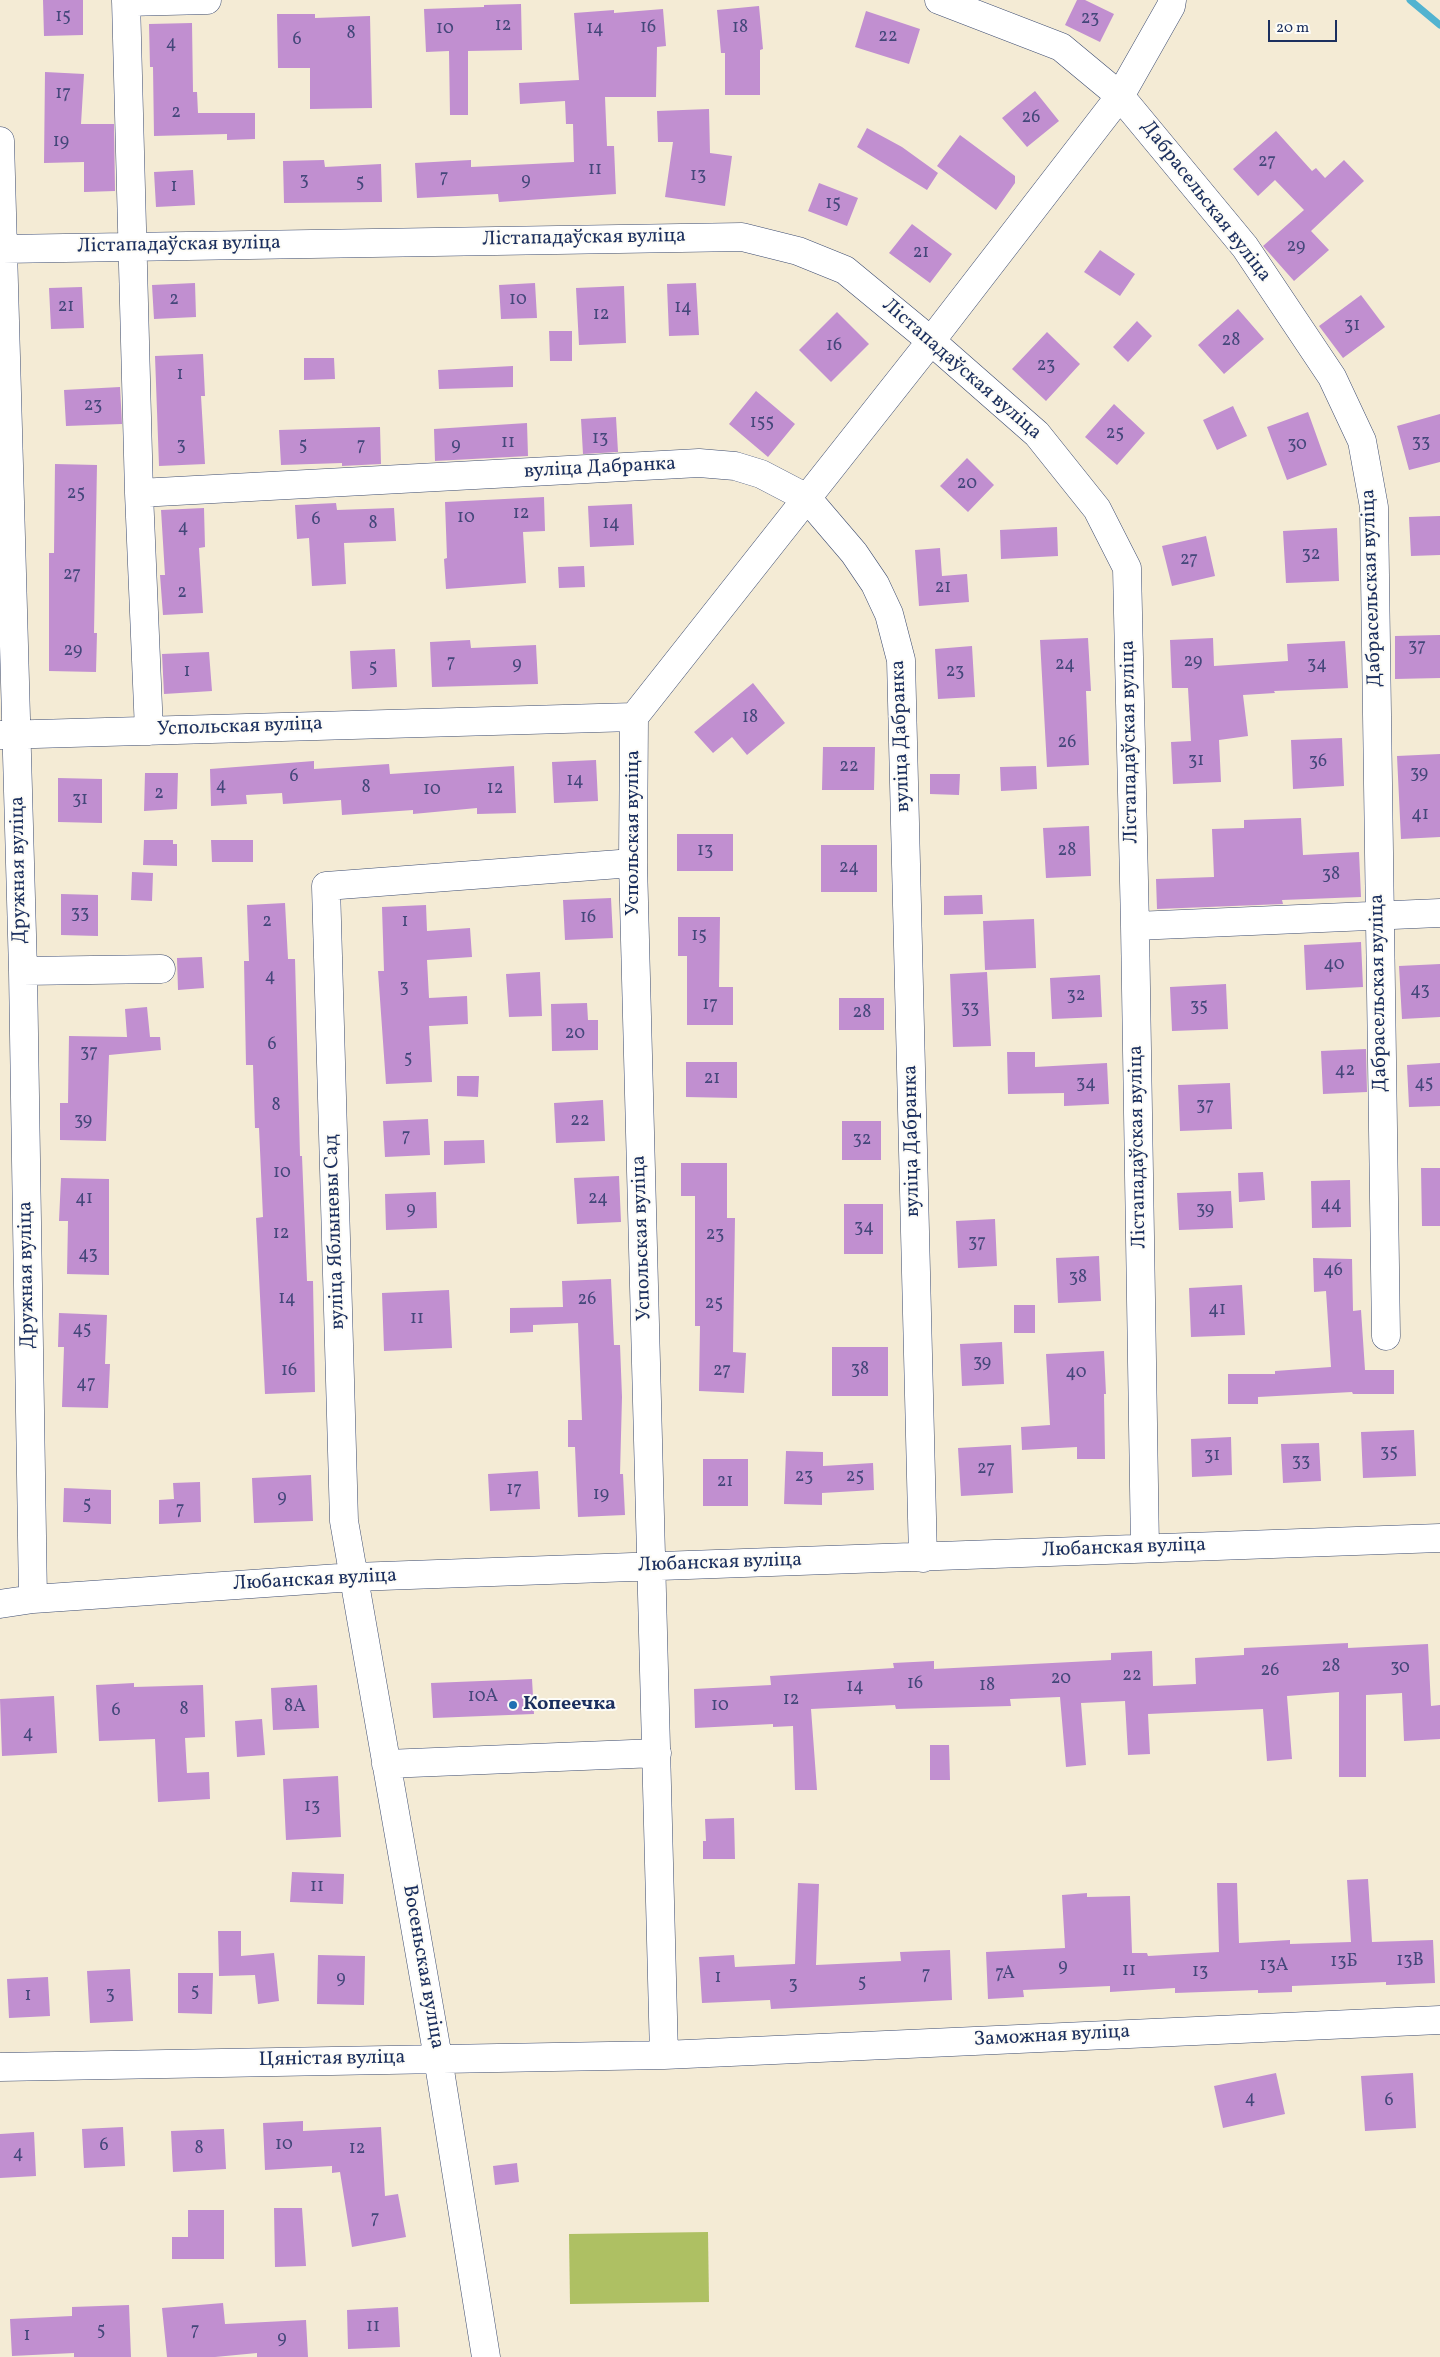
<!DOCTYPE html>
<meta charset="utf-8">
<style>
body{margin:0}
#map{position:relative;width:1440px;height:2357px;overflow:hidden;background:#f4ebd5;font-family:Vollkorn,serif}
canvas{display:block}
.scale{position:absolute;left:1268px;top:20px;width:69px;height:22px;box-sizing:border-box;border:2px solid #1b2f5e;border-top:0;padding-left:6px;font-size:15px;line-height:18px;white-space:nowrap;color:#1b2f5e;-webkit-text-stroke:4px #fdfcf7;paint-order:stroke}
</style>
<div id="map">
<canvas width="1440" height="2357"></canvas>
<div class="scale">20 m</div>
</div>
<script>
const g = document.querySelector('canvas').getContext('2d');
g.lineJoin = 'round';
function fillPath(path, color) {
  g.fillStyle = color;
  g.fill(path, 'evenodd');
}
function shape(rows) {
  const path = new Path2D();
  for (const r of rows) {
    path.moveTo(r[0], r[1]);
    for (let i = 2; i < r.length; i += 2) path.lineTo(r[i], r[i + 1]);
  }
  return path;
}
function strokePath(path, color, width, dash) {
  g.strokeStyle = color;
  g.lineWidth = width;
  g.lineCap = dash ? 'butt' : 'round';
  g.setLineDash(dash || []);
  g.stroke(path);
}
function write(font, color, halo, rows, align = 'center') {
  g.font = font + ' Vollkorn,serif';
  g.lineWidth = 4;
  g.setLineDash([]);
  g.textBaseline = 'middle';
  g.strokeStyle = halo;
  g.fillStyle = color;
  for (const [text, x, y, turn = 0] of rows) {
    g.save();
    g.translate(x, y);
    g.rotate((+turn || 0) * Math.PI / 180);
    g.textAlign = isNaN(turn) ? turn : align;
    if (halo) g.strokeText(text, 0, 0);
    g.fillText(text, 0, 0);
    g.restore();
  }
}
fillPath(shape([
 [708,2232,709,2302,570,2304,569,2234]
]), '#aec063');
strokePath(shape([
 [1410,0,1440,25]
]), '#51b3d0', 7);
fillPath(shape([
 [43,0,83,0,83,35,44,36],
 [1077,0,1085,0,1114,14,1100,42,1065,25],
 [521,4,522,50,468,51,468,115,450,115,449,51,426,52,424,9,484,7,484,5],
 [759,6,763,49,760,50,760,95,725,95,725,53,721,53,717,10],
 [663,9,666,46,657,47,656,97,605,97,607,146,614,146,616,194,499,202,498,194,417,198,415,163,471,160,471,167,574,162,573,124,566,124,565,101,520,104,519,83,579,80,574,13,614,10,614,13],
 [866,11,920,29,909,64,855,47],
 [277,14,315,14,315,18,370,16,372,108,310,109,310,68,278,68],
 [192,23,193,92,197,92,198,113,255,113,255,139,227,140,227,134,154,136,153,67,150,67,149,24],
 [45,72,84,74,81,124,114,124,115,191,84,192,84,162,44,163],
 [1035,91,1059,121,1027,147,1002,118],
 [709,109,710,153,732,156,725,206,665,197,673,142,658,142,657,111],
 [867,128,902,147,938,173,927,190,857,147],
 [1276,131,1312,171,1316,168,1325,178,1344,160,1364,181,1311,231,1329,250,1294,281,1263,246,1304,210,1275,180,1258,196,1233,169],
 [960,135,1015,176,1015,183,996,210,937,166],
 [324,160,325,167,381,164,382,202,284,203,283,161],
 [193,170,195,205,156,207,154,172],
 [819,183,858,198,847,226,808,211],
 [912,224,952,254,930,283,889,253],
 [1100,250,1135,274,1120,296,1084,272],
 [195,283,196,317,154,319,152,285],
 [535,283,537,318,501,319,499,285],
 [696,283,699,335,669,336,667,284],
 [624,286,626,343,579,345,576,288],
 [82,287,84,328,51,329,49,288],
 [1361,295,1385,327,1343,358,1319,326],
 [1238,309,1264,339,1224,374,1198,345],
 [837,312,869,344,831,382,799,350],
 [1137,321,1152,336,1128,362,1113,347],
 [549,331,572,331,572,361,550,361],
 [1047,332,1080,364,1046,401,1012,369],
 [203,354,205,396,201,396,205,464,159,466,155,356],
 [304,358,334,358,335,379,304,380],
 [513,366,513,387,439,389,438,370],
 [120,387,122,424,66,426,64,390],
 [756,391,795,424,768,457,729,424],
 [1114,404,1145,433,1117,465,1085,437],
 [1233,406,1247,436,1217,450,1203,420],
 [1308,412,1327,465,1287,480,1267,427],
 [1440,414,1440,462,1409,470,1397,426],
 [616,417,618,452,583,454,581,419],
 [527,423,528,456,435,461,434,429],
 [380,427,381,464,342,466,342,463,281,465,279,430],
 [967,458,994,485,968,512,940,486],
 [55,464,97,465,94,633,97,633,96,672,49,671,49,553,54,553],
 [544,497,545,531,523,532,526,583,446,589,444,559,447,558,445,502],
 [336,503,337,510,394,508,396,541,344,543,346,584,312,586,309,538,297,539,295,505],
 [632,504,634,545,590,547,588,506],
 [204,508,205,547,199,548,203,613,163,615,160,575,165,575,161,510],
 [1440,516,1440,555,1411,556,1409,517],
 [1057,527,1058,556,1001,559,1000,530],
 [1337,528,1339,581,1286,583,1283,531],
 [1206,536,1215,576,1172,586,1162,546],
 [940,548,942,576,967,574,969,602,919,606,915,550],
 [584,566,585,587,559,588,558,567],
 [1440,635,1440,678,1395,679,1395,636],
 [1088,638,1091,691,1086,691,1089,765,1047,767,1040,640],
 [1213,638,1214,666,1288,661,1287,644,1345,641,1348,688,1274,691,1275,693,1243,695,1248,736,1219,740,1221,782,1173,784,1171,742,1191,741,1188,688,1172,688,1170,640],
 [470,640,471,648,536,645,538,684,432,687,430,642],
 [972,646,975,697,938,699,935,649],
 [395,649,397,687,352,689,350,651],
 [209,652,212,691,164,694,162,654],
 [753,683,785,723,747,755,732,737,713,753,694,732],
 [1342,738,1344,786,1293,789,1291,740],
 [823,747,875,747,874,790,822,790],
 [1440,754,1440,837,1401,839,1397,756],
 [596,760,598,801,554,803,552,762],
 [314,761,314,769,389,764,390,774,514,766,516,813,477,814,477,808,413,814,413,810,342,815,341,800,283,804,282,793,246,795,247,804,211,806,210,769],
 [1036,766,1037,789,1001,791,1000,767],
 [145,773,178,773,177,809,144,811],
 [930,774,960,774,959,795,930,794],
 [58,778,102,779,102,823,58,822],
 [1301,818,1303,855,1359,852,1361,897,1282,900,1283,904,1157,909,1156,879,1214,877,1212,829,1244,828,1244,820],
 [1089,826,1091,876,1046,878,1043,828],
 [677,834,733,834,733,871,677,871],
 [144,840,173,840,173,844,177,844,177,866,143,865],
 [211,840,253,840,253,862,212,862],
 [821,845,877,845,877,892,821,892],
 [132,872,153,873,152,901,131,900],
 [61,894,98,895,98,936,61,935],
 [982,895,983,914,944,915,944,896],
 [611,898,613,938,565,940,563,900],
 [285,903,288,959,295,959,300,1156,302,1156,307,1281,313,1281,315,1392,265,1394,256,1218,263,1217,259,1128,255,1128,253,1065,246,1065,244,961,249,961,247,905],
 [426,905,427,931,470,928,472,957,427,960,429,998,467,996,468,1024,429,1026,432,1082,386,1084,378,971,384,971,382,907],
 [678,917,720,917,719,987,733,987,733,1025,687,1025,687,956,678,956],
 [1034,919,1036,968,985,970,983,921],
 [1361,942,1363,987,1306,990,1304,945],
 [202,957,204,988,178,990,177,958],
 [1440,964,1440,1017,1402,1019,1399,966],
 [540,972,542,1016,509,1017,506,974],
 [987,972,991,1046,953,1047,950,974],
 [1100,975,1102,1017,1052,1019,1050,978],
 [1226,984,1228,1029,1172,1031,1170,987],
 [839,998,884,998,884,1030,839,1030],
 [587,1003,588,1020,598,1020,598,1050,552,1051,551,1004],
 [147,1007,150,1037,160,1037,161,1050,109,1055,106,1141,60,1140,60,1103,68,1103,69,1036,127,1037,125,1009],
 [1366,1049,1367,1092,1323,1094,1321,1051],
 [1007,1052,1035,1052,1035,1067,1107,1063,1109,1104,1064,1106,1064,1093,1008,1094],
 [686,1062,737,1062,737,1098,686,1097],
 [1440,1063,1440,1106,1409,1107,1407,1065],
 [457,1076,479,1076,478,1097,457,1096],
 [1230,1083,1232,1129,1180,1131,1178,1085],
 [603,1100,605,1141,556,1143,554,1103],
 [428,1119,430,1155,385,1157,383,1121],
 [842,1121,881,1121,881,1160,842,1160],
 [484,1140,485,1163,444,1165,444,1141],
 [681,1163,727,1163,727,1218,735,1218,733,1352,746,1353,744,1393,699,1391,700,1326,695,1326,695,1196,681,1196],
 [1421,1168,1440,1168,1440,1226,1422,1226],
 [1263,1172,1265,1200,1239,1202,1238,1173],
 [619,1176,621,1222,577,1224,574,1178],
 [61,1178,109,1179,109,1275,67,1274,68,1221,59,1221],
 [1350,1180,1351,1227,1312,1228,1311,1181],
 [1231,1191,1233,1228,1179,1230,1177,1193],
 [436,1192,437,1228,386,1230,385,1194],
 [844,1204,883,1204,883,1254,844,1254],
 [995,1219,997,1266,958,1268,956,1221],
 [1099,1256,1101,1301,1058,1303,1056,1258],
 [1313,1258,1352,1259,1353,1311,1361,1310,1365,1370,1394,1370,1394,1394,1353,1394,1352,1392,1258,1397,1258,1404,1228,1404,1228,1374,1275,1374,1275,1371,1331,1367,1326,1291,1314,1292],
 [611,1279,614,1345,620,1345,622,1397,620,1474,623,1474,625,1515,578,1517,575,1447,568,1447,568,1420,582,1420,578,1323,533,1325,533,1332,510,1333,510,1308,563,1307,562,1281],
 [1242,1285,1245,1335,1191,1337,1189,1288],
 [449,1290,452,1348,384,1351,382,1293],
 [1014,1305,1035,1305,1035,1333,1014,1333],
 [59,1313,107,1315,105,1364,110,1364,108,1408,62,1407,64,1347,58,1347],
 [1002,1342,1004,1384,962,1386,960,1344],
 [832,1347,888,1347,888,1396,832,1396],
 [1104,1351,1106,1394,1104,1394,1105,1459,1077,1459,1077,1447,1022,1450,1021,1427,1050,1425,1046,1354],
 [1414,1430,1416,1476,1363,1478,1361,1432],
 [1231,1437,1232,1475,1192,1477,1191,1439],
 [1319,1443,1321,1481,1283,1483,1281,1444],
 [1011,1445,1013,1493,961,1496,958,1448],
 [786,1451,823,1452,823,1466,873,1463,874,1490,822,1493,822,1505,784,1504],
 [703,1459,748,1459,748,1506,703,1506],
 [538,1471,540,1509,490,1511,488,1474],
 [311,1475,313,1521,254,1523,252,1478],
 [200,1482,201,1522,159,1524,159,1500,174,1499,173,1483],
 [64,1488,111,1490,111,1524,63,1522],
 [1348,1643,1348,1648,1428,1644,1431,1706,1440,1705,1440,1739,1404,1741,1402,1693,1366,1695,1366,1777,1339,1777,1339,1692,1287,1696,1292,1759,1267,1761,1263,1709,1148,1714,1150,1754,1128,1755,1125,1701,1081,1703,1086,1765,1066,1767,1060,1697,1010,1699,1011,1706,896,1709,895,1705,811,1709,817,1790,795,1790,793,1726,773,1727,773,1724,695,1728,694,1689,771,1685,770,1676,894,1668,893,1663,934,1661,934,1669,1111,1660,1111,1653,1152,1651,1153,1686,1196,1684,1195,1658,1244,1655,1244,1648],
 [532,1679,534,1714,433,1718,431,1683],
 [134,1683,134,1687,203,1685,205,1737,185,1738,187,1773,209,1772,210,1799,158,1802,155,1739,99,1741,96,1685],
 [317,1685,319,1728,273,1730,271,1688],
 [54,1696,57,1753,2,1756,0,1699],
 [262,1719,265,1755,237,1757,235,1721],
 [930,1745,949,1745,950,1780,930,1780],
 [338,1776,341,1837,286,1840,283,1779],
 [734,1818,735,1859,703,1859,703,1841,706,1841,705,1819],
 [292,1872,344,1874,343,1904,290,1902],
 [1368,1879,1372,1942,1433,1940,1435,1983,1386,1985,1386,1982,1292,1986,1292,1992,1258,1993,1258,1990,1175,1993,1175,1988,1110,1992,1110,1986,1023,1990,1024,1997,988,1999,986,1952,1065,1948,1062,1895,1087,1893,1087,1897,1130,1896,1132,1953,1147,1953,1148,1956,1219,1952,1217,1883,1237,1883,1239,1943,1290,1940,1290,1944,1351,1942,1347,1880],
 [798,1883,819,1884,816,1965,901,1961,900,1952,950,1950,952,2000,771,2009,770,2000,702,2003,699,1957,734,1955,735,1967,795,1964],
 [218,1931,241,1931,241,1956,274,1953,279,2001,258,2004,255,1975,219,1976],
 [318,1955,365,1956,364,2005,317,2004],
 [130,1969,133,2021,90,2023,87,1971],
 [178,1973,213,1973,212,2014,178,2013],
 [48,1977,50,2016,9,2018,7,1979],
 [1276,2073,1285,2114,1223,2128,1214,2086],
 [1413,2073,1416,2128,1365,2131,1361,2076],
 [303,2121,303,2131,381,2127,385,2196,398,2194,406,2237,352,2247,340,2172,332,2173,332,2166,265,2170,263,2123],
 [123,2127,125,2166,84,2168,82,2129],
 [224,2129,226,2169,173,2172,171,2131],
 [34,2132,36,2176,0,2178,0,2134],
 [517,2163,519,2182,495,2185,493,2166],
 [274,2208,302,2208,306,2266,275,2267],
 [188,2210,224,2210,224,2259,172,2259,172,2237,188,2237],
 [223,2303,225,2324,306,2320,308,2357,257,2357,257,2353,215,2357,167,2357,162,2308],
 [129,2305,131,2357,74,2357,74,2353,12,2356,10,2319,72,2316,72,2307],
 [398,2307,400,2347,348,2349,347,2310]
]), '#c18fd0');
const minor = shape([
 [126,0,139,493,149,731],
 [939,0,1061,47,1120,96,1245,247,1332,377,1362,441,1374,507,1386,1336],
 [126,2,207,0],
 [0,141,23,971,33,1599],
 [3,249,742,237,798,251,845,270,931,341,1037,434,1097,509,1127,568,1135,926,1145,1548],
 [139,493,699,463,735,466,761,474,807,498,854,553,875,584,889,614,901,660,923,1558],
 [634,717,931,341,1120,96,1171,6,1172,0],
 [0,735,634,717,633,863,664,2055],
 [1135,926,1440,913],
 [23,971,161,969],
 [0,1604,33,1599,354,1577,1440,1538],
 [386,1764,657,1753],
 [0,2067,664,2055,1440,2020],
 [486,2357,438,2058,344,1521,326,886,633,863]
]);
strokePath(minor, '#3c4b70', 29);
strokePath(minor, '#fff', 28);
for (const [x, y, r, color] of [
 [513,1705,5,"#1f6fb2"]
]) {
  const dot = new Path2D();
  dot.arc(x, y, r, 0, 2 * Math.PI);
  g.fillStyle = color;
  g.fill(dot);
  strokePath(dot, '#fdfcf7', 2);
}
write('18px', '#44477a', null, [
 ["15",63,18],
 ["23",1090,20],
 ["12",503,27],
 ["16",648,29],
 ["18",740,29],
 ["10",445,30],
 ["14",595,30],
 ["8",351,35],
 ["22",888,38],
 ["6",297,41],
 ["4",171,45],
 ["17",63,95],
 ["2",176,114],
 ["26",1031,119],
 ["19",61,143],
 ["27",1267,163],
 ["11",595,171],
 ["13",698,177],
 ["7",444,179],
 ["3",304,182],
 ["9",526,182],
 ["5",360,184],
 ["1",174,188],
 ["15",833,205],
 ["29",1296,248],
 ["21",921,254],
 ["2",174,301],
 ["10",518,301],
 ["21",66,308],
 ["14",683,309],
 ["12",601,316],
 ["31",1352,327],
 ["28",1231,342],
 ["16",834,347],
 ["23",1046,367],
 ["1",180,376],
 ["23",93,407],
 ["155",762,424],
 ["25",1115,435],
 ["13",600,440],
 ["11",508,444],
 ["33",1421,444],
 ["30",1297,446],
 ["3",181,447],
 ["5",303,447],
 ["7",361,447],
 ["9",456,447],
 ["20",967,485],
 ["25",76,495],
 ["12",521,515],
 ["10",466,519],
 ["6",316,521],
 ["8",373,525],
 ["14",611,525],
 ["4",183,529],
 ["32",1311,556],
 ["27",1189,561],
 ["27",72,576],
 ["21",943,589],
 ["2",182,594],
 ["37",1417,648],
 ["29",73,652],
 ["29",1193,663],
 ["7",451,664],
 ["9",517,666],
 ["24",1065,666],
 ["34",1317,666],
 ["5",373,669],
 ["1",187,673],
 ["23",955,673],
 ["18",750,719],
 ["26",1067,744],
 ["31",1196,762],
 ["36",1318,763],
 ["22",849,768],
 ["39",1419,775],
 ["6",294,778],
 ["14",575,782],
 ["4",221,787],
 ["8",366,789],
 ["12",495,790],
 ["10",432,791],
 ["2",159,795],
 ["31",80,801],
 ["41",1420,816],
 ["13",705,852],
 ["28",1067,852],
 ["24",849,869],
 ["38",1331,876],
 ["33",80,915],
 ["16",588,919],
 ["2",267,923],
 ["1",405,923],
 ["15",699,937],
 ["40",1334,966],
 ["4",270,978],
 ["3",404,989],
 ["43",1420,992],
 ["32",1076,997],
 ["17",710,1006],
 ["35",1199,1008],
 ["33",970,1010],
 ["28",862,1014],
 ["20",575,1035],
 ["6",272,1046],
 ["37",89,1054],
 ["5",408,1060],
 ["42",1345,1072],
 ["21",712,1080],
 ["34",1086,1085],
 ["45",1424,1085],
 ["8",276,1107],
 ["37",1205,1107],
 ["39",83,1122],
 ["22",580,1122],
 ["7",406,1138],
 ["32",862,1141],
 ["10",282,1174],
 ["41",84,1200],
 ["24",598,1200],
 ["44",1331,1206],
 ["9",411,1211],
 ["39",1205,1211],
 ["34",864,1229],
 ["12",281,1235],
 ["23",715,1236],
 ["37",977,1244],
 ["43",88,1256],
 ["46",1333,1272],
 ["38",1078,1279],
 ["14",287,1300],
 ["26",587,1301],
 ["25",714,1305],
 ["41",1217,1311],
 ["11",417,1320],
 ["45",82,1331],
 ["39",982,1364],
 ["38",860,1371],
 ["16",289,1372],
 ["27",722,1372],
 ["40",1076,1374],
 ["47",86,1385],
 ["35",1389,1454],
 ["31",1212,1457],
 ["33",1301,1463],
 ["27",986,1470],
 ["23",804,1478],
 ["25",855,1478],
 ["21",725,1483],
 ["17",514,1491],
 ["19",601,1496],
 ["9",282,1499],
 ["5",87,1506],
 ["7",180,1511],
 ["28",1331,1668],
 ["30",1400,1669],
 ["26",1270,1672],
 ["22",1132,1677],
 ["20",1061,1680],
 ["16",915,1685],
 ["18",987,1687],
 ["14",855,1688],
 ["10А",483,1698],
 ["12",791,1701],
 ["10",720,1707],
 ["8А",295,1708],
 ["8",184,1711],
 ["6",116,1712],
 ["4",28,1735],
 ["13",312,1808],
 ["11",317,1888],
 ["13В",1410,1962],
 ["13Б",1344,1963],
 ["13А",1274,1967],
 ["9",1063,1968],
 ["11",1129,1972],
 ["13",1200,1973],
 ["7А",1005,1975],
 ["7",926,1976],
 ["1",718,1979],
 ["9",341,1980],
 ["5",862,1984],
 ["3",793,1986],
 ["5",195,1993],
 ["3",110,1996],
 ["1",28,1997],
 ["4",1250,2100],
 ["6",1389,2102],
 ["10",284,2146],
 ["6",104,2147],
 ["8",199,2150],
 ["12",357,2150],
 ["4",18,2155],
 ["7",375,2220],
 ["11",373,2328],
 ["5",101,2332],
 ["7",195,2332],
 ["1",27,2337],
 ["9",282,2340]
]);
write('20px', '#1b2f5e', '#fdfcf7', [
 ["Дабрасельская вуліца",1205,202,52],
 ["Лістападаўская вуліца",584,239,-1],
 ["Лістападаўская вуліца",179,246,-1],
 ["Лістападаўская вуліца",961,370,41],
 ["вуліца Дабранка",600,469,-3],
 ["Дабрасельская вуліца",1373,588,-92],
 ["Успольская вуліца",240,728,-2],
 ["вуліца Дабранка",902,736,-92],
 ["Лістападаўская вуліца",1131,742,-91],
 ["Успольская вуліца",634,833,-90],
 ["Дружная вуліца",20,870,-91],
 ["Дабрасельская вуліца",1380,993,-91],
 ["вуліца Дабранка",913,1141,-91],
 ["Лістападаўская вуліца",1139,1147,-91],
 ["вуліца Яблыневы Сад",336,1232,-92],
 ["Успольская вуліца",643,1238,-92],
 ["Дружная вуліца",28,1275,-91],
 ["Любанская вуліца",1124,1549,-2],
 ["Любанская вуліца",720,1564,-2],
 ["Любанская вуліца",315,1581,-3],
 ["Восеньская вуліца",422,1967,80],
 ["Заможная вуліца",1052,2037,-3],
 ["Цяністая вуліца",332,2060,-1]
]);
write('bold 20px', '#1b2f5e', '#fdfcf7', [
 ["Копеечка",523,1705]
], 'left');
</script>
